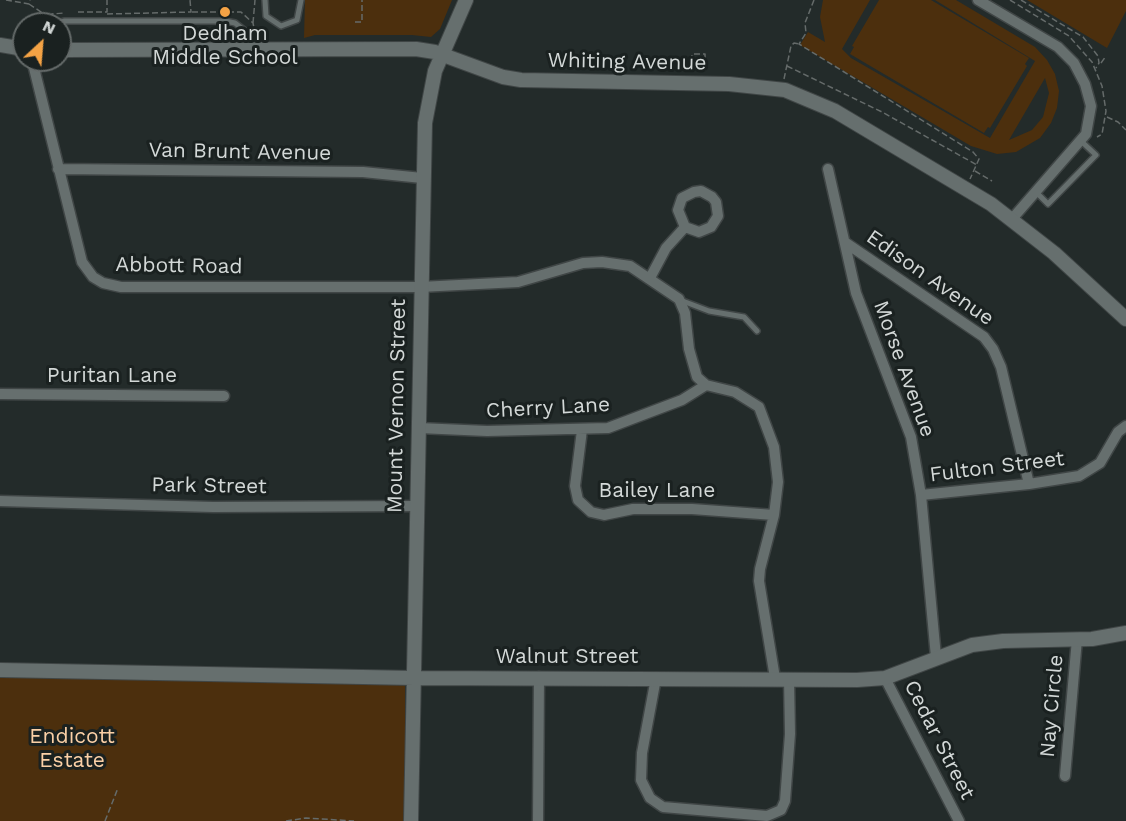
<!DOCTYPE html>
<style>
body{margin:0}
#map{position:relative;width:1126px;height:821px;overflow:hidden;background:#232b2a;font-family:"Work Sans",sans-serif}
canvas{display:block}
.north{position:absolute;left:12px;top:12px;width:60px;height:60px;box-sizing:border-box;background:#1a2120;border:2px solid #646a69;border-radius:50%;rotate:26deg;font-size:16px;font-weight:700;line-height:24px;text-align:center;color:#d3d8d7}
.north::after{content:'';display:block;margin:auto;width:21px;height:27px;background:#f5a345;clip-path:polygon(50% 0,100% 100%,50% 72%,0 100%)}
</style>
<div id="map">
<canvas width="1126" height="821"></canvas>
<div class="north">N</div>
</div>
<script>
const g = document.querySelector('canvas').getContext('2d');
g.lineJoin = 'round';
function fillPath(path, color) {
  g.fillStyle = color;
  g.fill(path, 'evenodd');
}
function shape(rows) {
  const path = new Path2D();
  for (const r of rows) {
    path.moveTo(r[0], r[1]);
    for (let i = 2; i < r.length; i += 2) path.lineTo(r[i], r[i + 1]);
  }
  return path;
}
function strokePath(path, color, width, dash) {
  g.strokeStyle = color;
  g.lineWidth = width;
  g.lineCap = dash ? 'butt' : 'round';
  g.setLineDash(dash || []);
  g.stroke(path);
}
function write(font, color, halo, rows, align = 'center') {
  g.font = font + ' "Work Sans",sans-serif';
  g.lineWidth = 6;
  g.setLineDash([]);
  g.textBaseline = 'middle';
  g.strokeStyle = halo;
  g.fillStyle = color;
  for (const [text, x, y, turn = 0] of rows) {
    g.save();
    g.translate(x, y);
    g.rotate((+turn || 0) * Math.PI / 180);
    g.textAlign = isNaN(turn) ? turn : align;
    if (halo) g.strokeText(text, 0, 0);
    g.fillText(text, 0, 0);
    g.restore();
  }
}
fillPath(shape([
 [305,0,452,0,440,29,431,37,412,35,315,35,304,38],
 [823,0,870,0,842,49,851,58,990,138,1035,61,935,0,956,0,1035,47,1047,60,1055,74,1059,91,1057,108,1051,123,1040,138,1016,152,997,154,971,146,800,45,808,32,825,42,820,17],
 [1045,78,1049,93,1043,117,1032,130,1009,140],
 [879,0,931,0,1029,58,1025,64,1027,66,990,128,988,127,984,133,850,54,854,47,852,46],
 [1027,0,1126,0,1126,11,1107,48],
 [0,676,405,683,405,821,0,821]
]), '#4c2f0d');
const service = shape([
 [265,0,266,16,281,26,297,20,301,0],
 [56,24,64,21,225,21,235,23,244,30,248,37,248,48],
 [1036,192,1048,204,1096,155,1081,141],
 [680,300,709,311,744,317,757,331]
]);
const minor = shape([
 [978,0,1058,47,1074,63,1085,84,1091,106,1086,134,1012,219],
 [32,60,82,262,93,277,103,283,121,287,420,287,518,282,583,263,602,262,630,266,679,299,685,313,689,349,697,377,706,385,735,392,759,407,774,447,778,482,774,515,760,569,759,581,775,678],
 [58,169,363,172,422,178],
 [828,169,856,293,911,437,921,495,936,657],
 [846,243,984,337,993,349,1001,367,1029,484],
 [650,278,666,248,685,227,678,210,682,198,694,192,701,191,712,197,716,202,718,216,711,227,699,232,685,227],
 [0,394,224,396],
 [419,428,487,431,608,428,682,400,706,385],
 [582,430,575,486,578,500,591,512,604,515,633,509,692,509,774,515],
 [921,495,1029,484,1079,476,1100,463,1118,432,1126,426],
 [0,501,213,507,417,506],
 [656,678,642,753,641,780,650,798,663,807,767,816,781,810,785,801,790,734,789,679],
 [885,678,959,821],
 [1065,776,1077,639],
 [538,821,539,677]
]);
const tertiary = shape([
 [0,45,24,49],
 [60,50,416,49,435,52,503,77,521,80,729,84,785,90,835,111,991,204,1054,253,1126,319],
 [0,670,414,678,857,680,885,678,972,645,1003,641,1092,639,1126,633],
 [411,821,425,123,435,71,466,0]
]);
strokePath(service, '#404646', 8);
strokePath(minor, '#404646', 13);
strokePath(tertiary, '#404646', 16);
strokePath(shape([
 [6,0,29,4,30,0],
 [814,0,805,23,806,33,799,44,973,152,979,159,970,179],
 [1010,0,1069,36,1092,62,1102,86,1106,111,1102,134,1097,137],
 [1021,0,1083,37,1098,56,1099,63,1096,68],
 [29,4,47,16],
 [78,12,107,12,107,0],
 [192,12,241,12,253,23,255,33],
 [107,14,191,12,190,0],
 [355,22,362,22,362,0],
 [253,23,255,0],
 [43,24,52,14,64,13],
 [1101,63,1106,56],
 [787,66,882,112,977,165],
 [691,70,692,54,705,54,705,71],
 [784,79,791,46,794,43,799,44],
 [1107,117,1118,122,1126,130],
 [975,171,992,181],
 [105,821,118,788],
 [286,821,306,818,354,821]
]), '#656b6a', 1.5, [6, 3]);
strokePath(service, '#666f6e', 5);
strokePath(minor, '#666f6e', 10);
strokePath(tertiary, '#666f6e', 14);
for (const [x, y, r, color] of [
 [225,12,6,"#f5a345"]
]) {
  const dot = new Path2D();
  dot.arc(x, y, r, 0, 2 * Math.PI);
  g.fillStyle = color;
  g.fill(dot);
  strokePath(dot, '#1a2120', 2);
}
write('21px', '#d3d8d7', '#1a2120', [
 ["Dedham",225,34],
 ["Middle School",225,58]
]);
write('21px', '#d3d8d7', '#1a2120', [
 ["Whiting Avenue",627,62,1],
 ["Van Brunt Avenue",240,152,1],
 ["Abbott Road",179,266,1],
 ["Edison Avenue",930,278,35],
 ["Morse Avenue",904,369,70],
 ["Puritan Lane",112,376],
 ["Mount Vernon Street",397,406,-89],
 ["Cherry Lane",548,408,-3],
 ["Fulton Street",997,467,-7],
 ["Park Street",209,486,1],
 ["Bailey Lane",657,491],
 ["Walnut Street",567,657],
 ["Nay Circle",1052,706,-85],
 ["Cedar Street",939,740,63]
]);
write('21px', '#fbd0a6', '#1a2120', [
 ["Endicott",72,737],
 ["Estate",72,761]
]);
</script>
